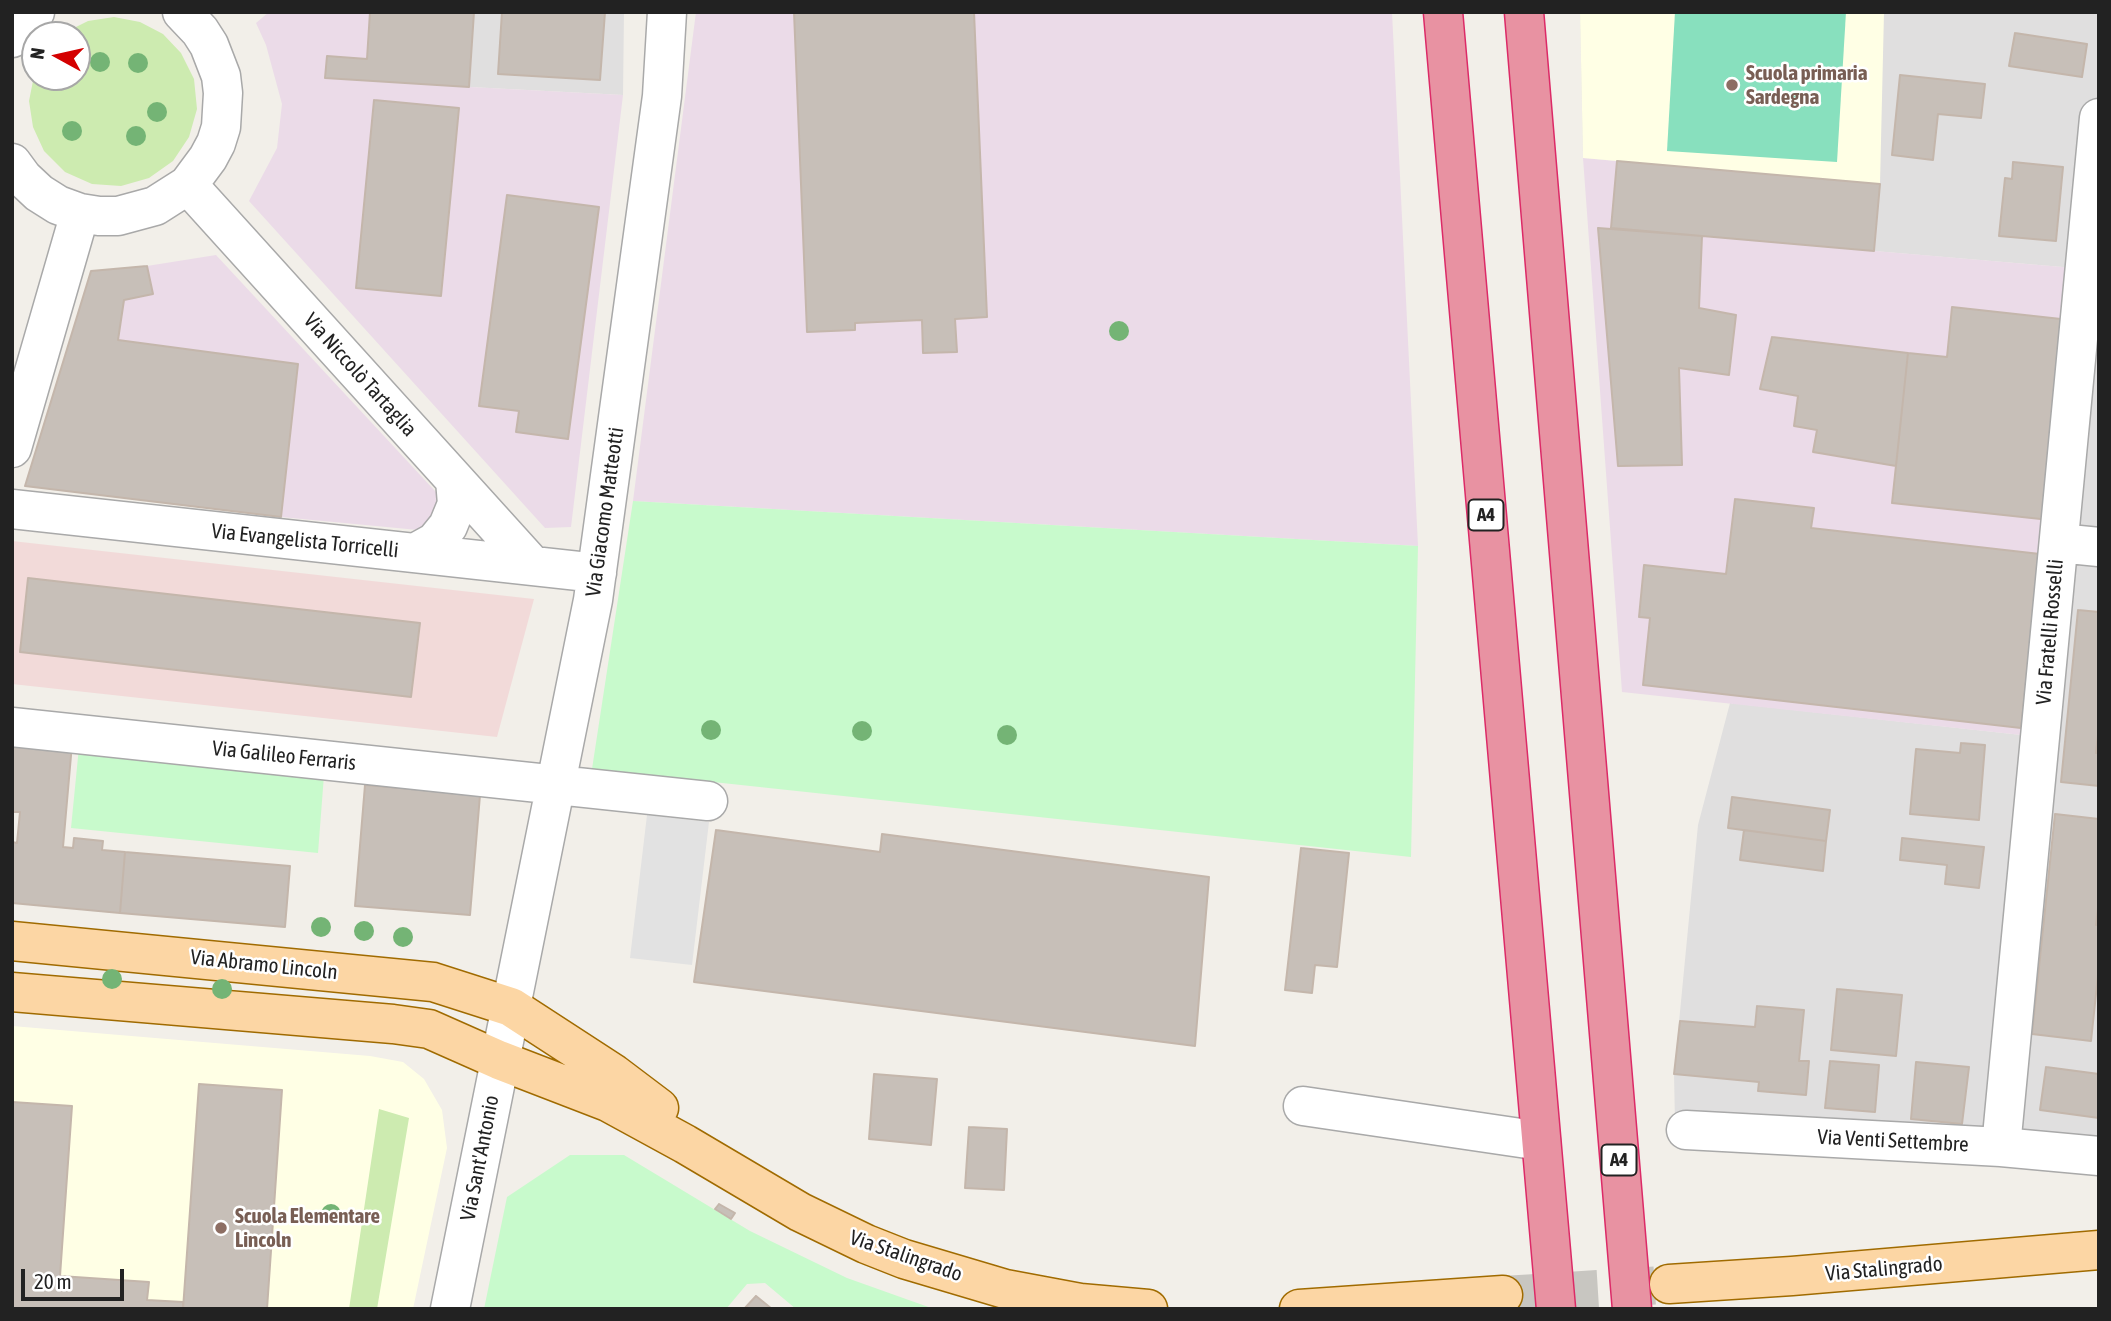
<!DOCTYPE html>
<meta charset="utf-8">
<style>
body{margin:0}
#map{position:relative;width:2111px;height:1321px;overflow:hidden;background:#f2efe9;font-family:"Asap Condensed",sans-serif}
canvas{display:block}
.frame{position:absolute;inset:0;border:14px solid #222;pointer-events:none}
.north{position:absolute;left:21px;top:21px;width:70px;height:70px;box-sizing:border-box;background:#fff;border:2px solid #a7a7a7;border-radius:50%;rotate:278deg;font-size:19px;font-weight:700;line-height:28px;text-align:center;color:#222}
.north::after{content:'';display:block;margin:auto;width:24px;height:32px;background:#d40000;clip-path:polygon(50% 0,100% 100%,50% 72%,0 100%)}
.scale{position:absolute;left:21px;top:1269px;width:103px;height:32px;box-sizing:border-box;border:4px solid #222;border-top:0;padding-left:9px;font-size:21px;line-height:24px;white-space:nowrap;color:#222;-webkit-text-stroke:5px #fff;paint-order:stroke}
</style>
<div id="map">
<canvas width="2111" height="1321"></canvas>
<div class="frame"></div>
<div class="north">N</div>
<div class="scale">20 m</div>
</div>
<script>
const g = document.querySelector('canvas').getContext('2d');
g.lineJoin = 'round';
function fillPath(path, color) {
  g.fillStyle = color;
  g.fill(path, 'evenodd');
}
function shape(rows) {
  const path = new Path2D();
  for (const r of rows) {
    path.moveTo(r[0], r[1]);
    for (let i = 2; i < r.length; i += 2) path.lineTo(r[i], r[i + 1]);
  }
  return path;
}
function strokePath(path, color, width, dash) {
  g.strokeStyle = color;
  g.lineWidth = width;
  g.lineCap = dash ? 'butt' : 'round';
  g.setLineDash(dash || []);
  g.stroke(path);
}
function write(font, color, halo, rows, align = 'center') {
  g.font = font + ' "Asap Condensed",sans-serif';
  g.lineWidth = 5;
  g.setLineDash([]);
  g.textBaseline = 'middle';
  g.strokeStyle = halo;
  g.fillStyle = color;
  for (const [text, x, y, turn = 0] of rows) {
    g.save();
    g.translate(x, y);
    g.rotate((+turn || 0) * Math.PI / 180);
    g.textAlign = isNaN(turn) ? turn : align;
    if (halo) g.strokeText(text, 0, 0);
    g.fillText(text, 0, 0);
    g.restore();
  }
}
fillPath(shape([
 [474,12,624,12,623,95,469,87],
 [1580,12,2099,12,2099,1146,1675,1122,1674,1074,1698,825,1730,703,2031,736,2074,268,1874,251,1880,183,1583,158]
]), '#e0dfdf');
fillPath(shape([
 [12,541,534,599,497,737,12,684]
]), '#f2dad9');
fillPath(shape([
 [269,12,474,12,470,87,623,95,571,527,545,528,249,201,277,148,282,104,266,45,256,23],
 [696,12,1392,12,1418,546,633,501],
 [1583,158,1880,184,1875,251,2074,268,2031,736,1622,692],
 [216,255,448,505,418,530,281,517,25,486,91,271,147,266]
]), '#ebdbe8');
fillPath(shape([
 [1580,12,1884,12,1880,184,1583,158],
 [12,1026,370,1056,403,1062,424,1079,442,1110,447,1148,413,1309,12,1309]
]), '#ffffe5');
fillPath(shape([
 [114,17,140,22,163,34,181,53,194,79,197,109,189,137,173,161,149,178,121,186,92,184,65,172,44,151,33,127,29,101,35,71,35,77,77,77,77,35,62,35,64,33,88,21],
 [379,1109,409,1118,377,1309,349,1309]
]), '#cdebb0');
fillPath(shape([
 [633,501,1418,546,1411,857,592,769],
 [79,747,324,775,318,853,71,828],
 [570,1155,624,1155,750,1231,847,1278,934,1309,796,1309,765,1283,747,1284,726,1309,484,1309,507,1197]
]), '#c8facc');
fillPath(shape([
 [1675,12,1846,12,1837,162,1667,151]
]), '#88e0be');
fillPath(shape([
 [647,815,709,822,692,965,630,958]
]), '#e2e2e2');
const building = shape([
 [370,12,474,12,469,87,325,78,327,56,367,59,370,12],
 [502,12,605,12,600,80,498,74,502,12],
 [794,12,974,12,987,317,955,319,957,352,923,353,922,320,855,323,855,330,807,332,794,12],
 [2015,33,2087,44,2082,77,2009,66,2015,33],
 [1900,75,1985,84,1981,118,1938,114,1933,160,1892,155,1900,75],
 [374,100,459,108,441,296,356,288,374,100],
 [1617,161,1880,184,1874,251,1611,228,1617,161],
 [2013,162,2063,167,2056,241,1999,236,2005,178,2012,179,2013,162],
 [507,195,599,207,568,439,516,432,519,411,479,406,507,195],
 [1598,228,1702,236,1699,308,1736,315,1729,375,1679,368,1682,465,1618,466,1598,228],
 [147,266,153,294,124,300,118,340,298,364,281,517,25,486,91,271,147,266],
 [1952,307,2070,320,2050,520,1892,503,1908,353,1947,357,1952,307],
 [1772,337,1908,353,1896,466,1813,452,1817,430,1794,426,1798,396,1760,389,1772,337],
 [1735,499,1814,508,1811,528,2040,554,2021,728,1643,685,1650,618,1639,617,1644,565,1726,574,1735,499],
 [28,578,420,623,411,697,20,652,28,578],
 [2078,610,2099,612,2099,726,2096,753,2099,753,2099,786,2061,782,2078,610],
 [12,739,72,744,63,847,73,848,74,838,103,841,102,850,125,852,120,913,12,903,12,842,17,843,20,812,12,812,12,739],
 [1961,743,1985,745,1979,820,1910,814,1916,749,1960,753,1961,743],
 [365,785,480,795,470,915,355,906,365,785],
 [1732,797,1830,810,1826,841,1728,828,1732,797],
 [2055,814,2099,819,2099,900,2096,925,2099,925,2099,966,2091,1041,2032,1034,2055,814],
 [716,830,880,852,882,834,1209,877,1195,1046,694,982,716,830],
 [1744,830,1826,841,1823,871,1740,860,1744,830],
 [1902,838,1984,847,1979,888,1945,884,1947,865,1900,860,1902,838],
 [1301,848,1349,853,1337,967,1315,965,1312,993,1285,990,1301,848],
 [125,852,290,866,285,927,120,913,125,852],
 [1837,989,1902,995,1896,1056,1831,1050,1837,989],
 [1757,1006,1804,1010,1799,1061,1809,1061,1806,1095,1758,1091,1759,1082,1674,1074,1680,1021,1755,1027,1757,1006],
 [1830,1061,1879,1065,1875,1112,1825,1108,1830,1061],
 [1916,1062,1969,1067,1962,1124,1911,1119,1916,1062],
 [2046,1067,2099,1074,2099,1118,2040,1110,2046,1067],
 [874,1074,937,1079,931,1145,869,1139,874,1074],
 [199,1084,282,1090,267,1309,183,1309,199,1084],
 [12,1102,72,1106,60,1276,149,1282,147,1300,183,1302,183,1309,12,1309,12,1102],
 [969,1127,1007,1129,1004,1190,965,1188,969,1127],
 [719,1204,735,1213,731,1219,715,1209,719,1204],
 [756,1296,772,1309,744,1309,756,1296]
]);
fillPath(building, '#c7bfb8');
strokePath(building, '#c4b6ab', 2);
strokePath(shape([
 [1503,1295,1662,1285]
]), '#c8c6c1', 38, [38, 19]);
const minor = shape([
 [12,38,35,12],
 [12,163,23,178,39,193,58,205,80,213,99,216,118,216,155,206,188,185,208,158,216,143,221,127,223,93,221,76,209,45,200,31,182,12],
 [188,185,532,565],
 [12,448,80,213],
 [12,509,597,573],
 [2059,543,2099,547],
 [415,553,435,542,448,526,457,504,455,480],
 [12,727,708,801],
 [1303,1106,1541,1141],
 [1686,1130,2001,1147,2099,1156],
 [2001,1147,2099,118],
 [450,1309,593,600,662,96,667,12]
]);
const major = shape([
 [12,941,433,982,511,1007,614,1074,659,1108],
 [12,992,393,1024,429,1029,499,1060,608,1102,685,1144,800,1212,866,1244,904,1259,1005,1289,1080,1303,1148,1309],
 [1669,1284,1792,1276,2099,1250],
 [1299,1309,1503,1295]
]);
const highway = shape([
 [1443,12,1556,1309],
 [1524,12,1632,1309]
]);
strokePath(minor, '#a9a9a9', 41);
strokePath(major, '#a06b00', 41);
strokePath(highway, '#dc2a67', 41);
strokePath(minor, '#fff', 38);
strokePath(major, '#fcd6a4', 38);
strokePath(highway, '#e892a2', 38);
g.fillStyle = '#74b475';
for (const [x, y] of [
 [100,62],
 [138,63],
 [157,112],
 [72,131],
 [136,136],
 [1119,331],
 [711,730],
 [862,731],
 [1007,735],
 [321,927],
 [364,931],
 [403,937],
 [112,979],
 [222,989],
 [331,1214]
]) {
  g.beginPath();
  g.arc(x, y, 10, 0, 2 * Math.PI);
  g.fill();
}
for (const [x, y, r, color] of [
 [1732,85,7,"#8d6e63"],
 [221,1228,7,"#8d6e63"]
]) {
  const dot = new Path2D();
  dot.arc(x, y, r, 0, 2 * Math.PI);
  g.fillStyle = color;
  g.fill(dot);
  strokePath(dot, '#fff', 2.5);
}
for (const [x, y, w] of [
 [1486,515,35],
 [1619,1160,35]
]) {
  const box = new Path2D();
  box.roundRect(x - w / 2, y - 15.5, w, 31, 5);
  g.fillStyle = '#fff';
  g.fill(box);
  strokePath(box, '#222', 2);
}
write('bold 19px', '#222', null, [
 ["A4",1486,515],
 ["A4",1619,1160]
]);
write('bold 21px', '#785e54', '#fff', [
 ["Scuola primaria",1746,73],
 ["Sardegna",1746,97],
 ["Scuola Elementare",235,1216],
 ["Lincoln",235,1240]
], 'left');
write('21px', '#222', '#fff', [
 ["Via Niccolò Tartaglia",360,375,48],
 ["Via Giacomo Matteotti",605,512,-82],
 ["Via Evangelista Torricelli",305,541,6],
 ["Via Fratelli Rosselli",2050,632,-85],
 ["Via Galileo Ferraris",284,756,6],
 ["Via Abramo Lincoln",264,965,6],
 ["Via Venti Settembre",1893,1141,3],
 ["Via Sant'Antonio",480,1158,-79],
 ["Via Stalingrado",906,1256,19],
 ["Via Stalingrado",1884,1269,-5]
]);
</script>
